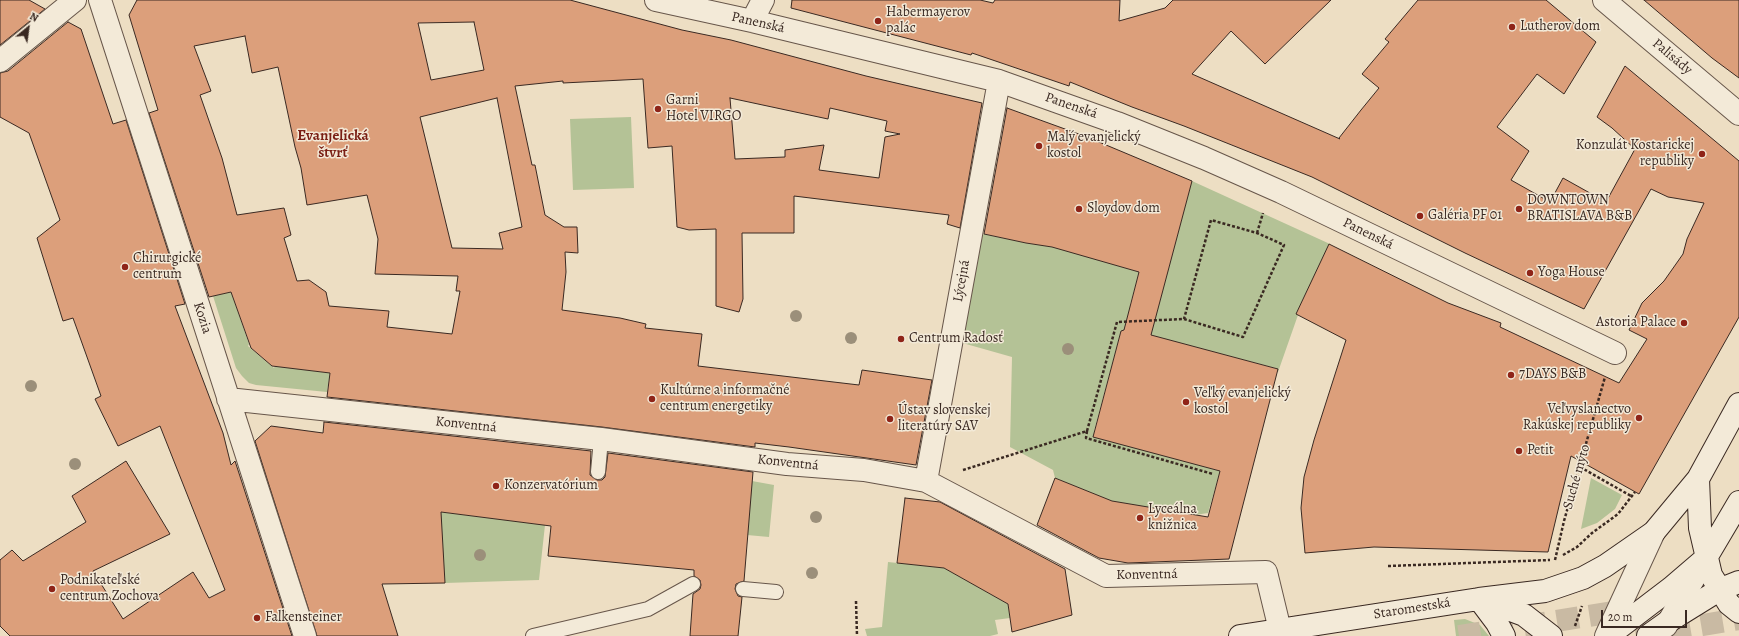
<!DOCTYPE html>
<meta charset="utf-8">
<style>
body{margin:0}
#map{position:relative;width:1739px;height:636px;overflow:hidden;background:#eddec3;font-family:Alegreya,serif}
canvas{display:block}
.north{position:absolute;left:8px;top:8px;width:40px;height:40px;-webkit-text-stroke:3px #f3ead8;paint-order:stroke;rotate:29deg;font-size:11px;font-weight:700;line-height:16px;text-align:center;color:#3a2922}
.north::after{content:'';display:block;margin:auto;width:14px;height:18px;background:#3a2922;clip-path:polygon(50% 0,100% 100%,50% 72%,0 100%)}
.scale{position:absolute;left:1601px;top:610px;width:86px;height:18px;box-sizing:border-box;border:2px solid #3a2922;border-top:0;padding-left:5px;font-size:12px;line-height:14px;white-space:nowrap;color:#3a2922;-webkit-text-stroke:3px #f3ead8;paint-order:stroke}
</style>
<div id="map">
<canvas width="1739" height="636"></canvas>
<div class="north">N</div>
<div class="scale">20 m</div>
</div>
<script>
const g = document.querySelector('canvas').getContext('2d');
g.lineJoin = 'round';
function fillPath(path, color) {
  g.fillStyle = color;
  g.fill(path, 'evenodd');
}
function shape(rows) {
  const path = new Path2D();
  for (const r of rows) {
    path.moveTo(r[0], r[1]);
    for (let i = 2; i < r.length; i += 2) path.lineTo(r[i], r[i + 1]);
  }
  return path;
}
function strokePath(path, color, width, dash) {
  g.strokeStyle = color;
  g.lineWidth = width;
  g.lineCap = dash ? 'butt' : 'round';
  g.setLineDash(dash || []);
  g.stroke(path);
}
function write(font, color, halo, rows, align = 'center') {
  g.font = font + ' Alegreya,serif';
  g.lineWidth = 3;
  g.setLineDash([]);
  g.textBaseline = 'middle';
  g.strokeStyle = halo;
  g.fillStyle = color;
  for (const [text, x, y, turn = 0] of rows) {
    g.save();
    g.translate(x, y);
    g.rotate((+turn || 0) * Math.PI / 180);
    g.textAlign = isNaN(turn) ? turn : align;
    if (halo) g.strokeText(text, 0, 0);
    g.fillText(text, 0, 0);
    g.restore();
  }
}
fillPath(shape([
 [631,117,634,188,573,190,570,119],
 [1192,181,1330,244,1297,312,1298,315,1278,372,1275,368,1127,329,1121,331,1094,431,1095,437,1220,471,1208,513,1195,515,1112,501,1055,478,1053,470,1010,447,1012,357,959,342,978,233,1026,243,1053,247,1139,272,1130,305,1157,312],
 [231,292,249,344,248,346,274,368,275,366,330,373,327,392,256,385,249,383,242,376,236,368,213,296],
 [1591,478,1622,495,1615,509,1597,523,1581,529],
 [752,481,774,485,769,537,747,535],
 [440,512,545,525,539,580,445,583],
 [888,562,944,568,1008,604,1010,618,995,620,998,634,990,636,867,636,865,629,882,627],
 [1465,619,1480,625,1489,636,1456,636,1454,620]
]), '#b4c296');
const building = shape([
 [0,0,29,0,45,9,0,45,0,0],
 [137,0,570,0,682,30,731,40,866,76,982,103,960,228,947,224,949,215,794,196,794,233,742,233,743,299,739,312,716,306,716,229,689,230,677,227,672,146,648,148,643,79,563,83,563,81,515,86,532,165,535,165,545,215,564,227,577,227,578,253,565,252,566,272,562,310,620,318,646,324,645,328,702,334,698,366,859,385,862,370,932,380,916,465,789,447,755,443,755,447,602,427,327,397,330,373,272,366,251,348,231,292,209,297,149,113,158,110,129,15,137,0],
 [474,22,484,70,431,80,418,23,474,22],
 [245,36,252,73,278,67,295,147,301,168,307,205,367,195,378,239,375,274,458,276,456,291,460,291,452,334,387,327,389,311,329,306,326,292,309,280,297,281,284,238,291,235,284,208,237,215,222,158,200,95,211,91,194,46,245,36],
 [497,98,522,227,499,233,503,249,452,248,420,117,497,98],
 [730,98,828,119,830,108,887,121,885,131,900,134,885,137,879,178,819,170,824,145,785,150,785,157,735,159,730,98],
 [792,0,980,0,993,3,995,0,1120,0,1119,21,1165,8,1173,0,1331,0,1265,64,1231,31,1192,74,1340,139,1339,138,1361,110,1379,88,1362,74,1389,42,1385,39,1418,0,1546,0,1596,42,1564,94,1537,74,1497,127,1529,151,1511,180,1550,202,1563,178,1606,202,1635,149,1612,128,1597,117,1625,66,1739,161,1739,317,1639,494,1571,456,1548,552,1374,547,1305,553,1301,508,1304,477,1314,440,1346,340,1296,314,1329,244,1448,303,1501,323,1500,327,1619,383,1647,339,1629,330,1642,303,1664,281,1683,254,1687,239,1704,203,1668,197,1651,189,1584,309,1465,253,1312,177,1184,126,1132,107,1070,82,1069,86,972,53,971,55,791,8,792,0],
 [1644,0,1739,0,1739,78,1712,58,1644,0],
 [68,22,81,29,113,124,126,120,185,304,175,306,223,433,231,465,235,461,292,636,10,636,0,626,0,560,12,550,23,561,86,522,72,496,126,461,170,534,93,571,123,619,193,572,209,598,225,590,160,426,118,446,95,399,101,396,73,318,63,321,37,238,60,220,29,133,0,117,0,73,8,71,68,22],
 [1007,108,1087,137,1192,181,1151,335,1278,369,1229,559,1128,563,1099,558,1037,525,1055,478,1112,501,1208,517,1220,471,1093,437,1121,331,1124,330,1139,272,1052,247,1026,243,984,234,1007,108],
 [324,422,591,451,590,475,597,480,602,480,605,477,608,453,753,472,744,581,736,584,735,589,738,596,742,597,738,636,690,636,693,594,700,589,701,585,700,580,694,576,694,570,548,556,551,526,441,512,445,583,382,584,398,636,317,636,255,441,271,426,323,433,324,422],
 [905,498,940,502,1065,569,1072,615,1012,632,1008,604,944,568,897,563,905,498]
]);
fillPath(building, '#dc9f7b');
strokePath(building, '#3a2922', 1);
strokePath(shape([
 [1459,636,1633,609],
 [1636,636,1739,619]
]), '#c9baa3', 22, [22, 11]);
const service = shape([
 [598,472,601,439],
 [743,589,776,592],
 [533,636,648,609,693,584]
]);
const minor = shape([
 [100,0,305,636],
 [656,0,752,21,999,81,1117,123,1204,158,1281,192,1615,353],
 [752,21,763,0],
 [0,61,75,0],
 [228,399,601,439,787,464,864,470,926,481,1106,576,1266,572,1280,630],
 [926,481,999,81]
]);
const tertiary = shape([
 [1604,0,1739,114],
 [1666,626,1704,561],
 [1606,636,1654,532]
]);
const secondary = shape([
 [1698,479,1700,528,1711,575,1729,604,1739,612],
 [1479,599,1497,623,1504,636],
 [1484,600,1524,615,1551,636],
 [1240,636,1479,599,1545,591,1583,578,1605,566,1654,532,1698,479,1739,404],
 [1608,636,1671,588,1706,558,1739,502],
 [1648,636,1669,621,1719,590,1739,582]
]);
strokePath(service, '#67564a', 16);
strokePath(minor, '#67564a', 24);
strokePath(tertiary, '#67564a', 24);
strokePath(secondary, '#3a2922', 24);
strokePath(shape([
 [1257,233,1263,213],
 [1087,431,1086,438,1213,474],
 [1580,467,1631,496],
 [963,470,1087,431,1117,322,1184,319,1243,337,1284,245,1257,233,1211,220,1184,319],
 [1563,555,1577,547,1592,533,1618,514,1635,492],
 [1555,560,1564,521,1605,377],
 [1388,566,1550,560],
 [856,601,857,636],
 [1575,626,1582,606]
]), '#3a2922', 2.5, [3, 2]);
strokePath(service, '#f3ead8', 14);
strokePath(minor, '#f3ead8', 22);
strokePath(tertiary, '#f3ead8', 22);
strokePath(secondary, '#f3ead8', 22);
g.fillStyle = '#9b8f7a';
for (const [x, y] of [
 [796,316],
 [851,338],
 [1068,349],
 [31,386],
 [75,464],
 [816,517],
 [480,555],
 [812,573]
]) {
  g.beginPath();
  g.arc(x, y, 6, 0, 2 * Math.PI);
  g.fill();
}
for (const [x, y, r, color] of [
 [878,21,4,"#8f2418"],
 [1512,27,4,"#8f2418"],
 [658,109,4,"#8f2418"],
 [1039,146,4,"#8f2418"],
 [1702,154,4,"#8f2418"],
 [1079,209,4,"#8f2418"],
 [1519,209,4,"#8f2418"],
 [1420,216,4,"#8f2418"],
 [125,267,4,"#8f2418"],
 [1530,273,4,"#8f2418"],
 [1684,323,4,"#8f2418"],
 [901,339,4,"#8f2418"],
 [1511,375,4,"#8f2418"],
 [652,399,4,"#8f2418"],
 [1186,402,4,"#8f2418"],
 [1639,418,4,"#8f2418"],
 [890,419,4,"#8f2418"],
 [1519,451,4,"#8f2418"],
 [496,486,4,"#8f2418"],
 [1140,518,4,"#8f2418"],
 [52,589,4,"#8f2418"],
 [257,618,4,"#8f2418"]
]) {
  const dot = new Path2D();
  dot.arc(x, y, r, 0, 2 * Math.PI);
  g.fillStyle = color;
  g.fill(dot);
  strokePath(dot, '#f3ead8', 1.5);
}
write('14px', '#3a2922', '#f3ead8', [
 ["Habermayerov",886,13],
 ["palác",886,29],
 ["Lutherov dom",1520,27],
 ["Garni",666,101],
 ["Hotel VIRGO",666,117],
 ["Malý evanjelický",1047,138],
 ["kostol",1047,154],
 ["Konzulát Kostarickej",1694,146,"right"],
 ["republiky",1694,162,"right"],
 ["DOWNTOWN",1527,201],
 ["BRATISLAVA B&B",1527,217],
 ["Sloydov dom",1087,209],
 ["Galéria PF 01",1428,216],
 ["Chirurgické",133,259],
 ["centrum",133,275],
 ["Yoga House",1538,273],
 ["Astoria Palace",1676,323,"right"],
 ["Centrum Radosť",909,339],
 ["7DAYS B&B",1519,375],
 ["Kultúrne a informačné",660,391],
 ["centrum energetiky",660,407],
 ["Veľký evanjelický",1194,394],
 ["kostol",1194,410],
 ["Veľvyslanectvo",1631,410,"right"],
 ["Rakúskej republiky",1631,426,"right"],
 ["Ústav slovenskej",898,411],
 ["literatúry SAV",898,427],
 ["Petit",1527,451],
 ["Konzervatórium",504,486],
 ["Lyceálna",1148,510],
 ["knižnica",1148,526],
 ["Podnikateľské",60,581],
 ["centrum Zochova",60,597],
 ["Falkensteiner",265,618]
], 'left');
write('14px', '#3a2922', '#f3ead8', [
 ["Panenská",758,23,13],
 ["Palisády",1672,57,40],
 ["Panenská",1071,106,19],
 ["Panenská",1368,234,26],
 ["Lýcejná",962,281,-80],
 ["Kozia",202,318,72],
 ["Konventná",466,425,6],
 ["Konventná",788,463,6],
 ["Suché mýto",1577,477,-74],
 ["Konventná",1147,575,-1],
 ["Staromestská",1412,609,-9]
]);
write('bold 15px', '#7a1f14', '#f3ead8', [
 ["Evanjelická",333,136],
 ["štvrť",333,153]
]);
</script>
